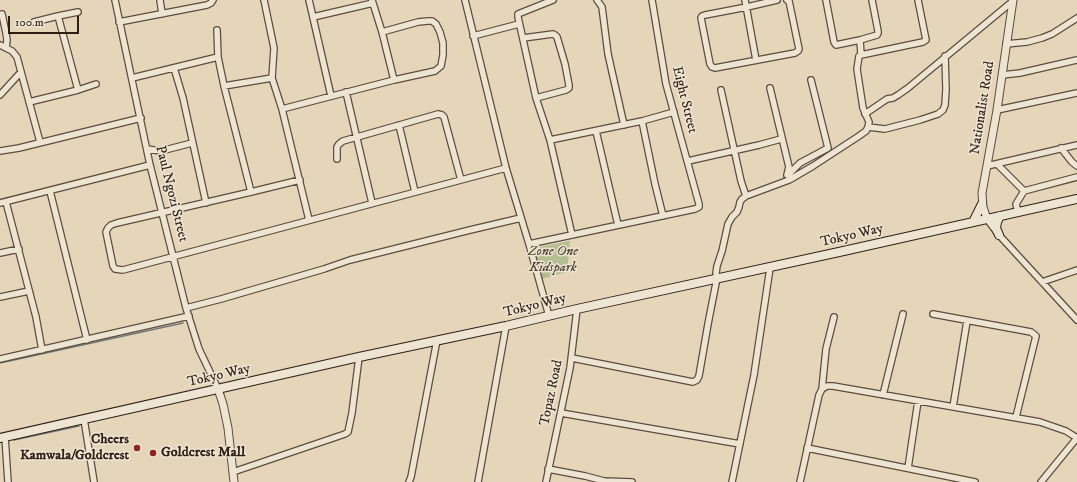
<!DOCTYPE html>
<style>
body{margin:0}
#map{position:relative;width:1077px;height:482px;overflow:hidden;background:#e5d6ba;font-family:"IM FELL DW Pica",serif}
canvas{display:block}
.scale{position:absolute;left:8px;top:16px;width:71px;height:18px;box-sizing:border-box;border:2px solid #2e1f15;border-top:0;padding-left:5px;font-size:12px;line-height:14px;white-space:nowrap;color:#2e1f15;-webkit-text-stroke:3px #eee4d2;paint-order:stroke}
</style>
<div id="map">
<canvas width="1077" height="482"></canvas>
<div class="scale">100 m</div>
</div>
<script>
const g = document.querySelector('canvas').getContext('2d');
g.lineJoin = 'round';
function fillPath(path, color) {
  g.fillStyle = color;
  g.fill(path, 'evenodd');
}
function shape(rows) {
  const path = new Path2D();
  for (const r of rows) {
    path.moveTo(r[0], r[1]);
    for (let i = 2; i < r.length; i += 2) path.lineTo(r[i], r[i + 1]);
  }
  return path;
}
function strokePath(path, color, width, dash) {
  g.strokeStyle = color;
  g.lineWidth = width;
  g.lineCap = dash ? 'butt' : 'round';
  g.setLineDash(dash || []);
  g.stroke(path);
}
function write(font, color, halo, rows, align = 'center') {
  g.font = font + ' "IM FELL DW Pica",serif';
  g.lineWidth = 3;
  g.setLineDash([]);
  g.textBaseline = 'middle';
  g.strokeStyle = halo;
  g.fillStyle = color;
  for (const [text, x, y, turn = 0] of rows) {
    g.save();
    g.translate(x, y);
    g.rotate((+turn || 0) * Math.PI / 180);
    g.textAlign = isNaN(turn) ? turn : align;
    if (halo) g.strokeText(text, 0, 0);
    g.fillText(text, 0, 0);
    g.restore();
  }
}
fillPath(shape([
 [570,241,567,272,542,279,534,248]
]), '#b4be90');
strokePath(shape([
 [0,363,183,323],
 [14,440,79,426]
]), '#707a79', 1.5);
const minor = shape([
 [115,0,150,165,186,308,199,349,218,389],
 [160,0,162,14],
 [264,0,274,48,272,78,282,109,309,220],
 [309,0,331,96],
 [372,0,382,32,394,80],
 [465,0,506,168,529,244,549,316],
 [553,0,518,14,518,17,536,98,550,140,572,235],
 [597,0,602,7,608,54,624,125],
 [745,0,756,60],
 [777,0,747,7,705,15,702,16,701,18,710,64,712,67,715,68,795,53,798,51,799,49,789,1,787,0],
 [826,0,834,42,836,45,860,40,877,35,878,33,878,31,872,0],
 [2,14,6,33,7,40,6,48],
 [58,16,78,12],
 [313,17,373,3],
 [34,22,58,16,78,90],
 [119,22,207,5,211,3,213,0],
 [217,30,218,57,224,86,251,192],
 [473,36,519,24],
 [523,38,553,34,555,35,557,37,565,64,569,85,569,88,566,90,536,98],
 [1006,44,1027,42,1042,38,1052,34,1077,18],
 [0,45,12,51,17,57,40,142],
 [861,55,923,42,926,40,918,0],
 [174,68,183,98,206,203],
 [1002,75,1020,73,1077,60],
 [132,78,218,57],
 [224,86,272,78],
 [770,88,789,167,787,175],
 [721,90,741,181,746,196],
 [346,92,372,203],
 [0,95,21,72],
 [29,102,78,90,96,84],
 [282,109,394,80,435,71,441,66,443,55,443,43,440,32,436,24,432,21,428,21,418,22,382,32],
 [997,110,1077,93],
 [865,114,887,99,893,98,898,95,908,88,1013,1],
 [642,121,655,184,663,216],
 [399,125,415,192],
 [868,127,885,129,920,120,938,114,943,110,945,105,946,89,945,56],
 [596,131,618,225],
 [550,140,642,121,674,112],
 [1061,148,1072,162,1077,166],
 [147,149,161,151,192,143],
 [0,151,19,148,141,118],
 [337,159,337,147,339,144,343,141,438,114,442,115,444,117,461,180],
 [688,161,759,145,781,139],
 [997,164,1024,191,1077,177],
 [987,166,1077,145],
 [788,175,800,163,828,148,811,80],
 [300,180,251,192,117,223,111,225,108,228,106,232,113,266,115,269,123,270,506,168],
 [50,191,87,340],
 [6,202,36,317,42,350],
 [0,203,150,165],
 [1018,212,1016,204,1024,191],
 [987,219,999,235,1077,320],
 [529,244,695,209,699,207,699,204,666,84,652,0],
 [0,253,19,249],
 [1042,282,1077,270],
 [0,297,29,291],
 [186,308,221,299,324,269,350,260,470,230,521,218],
 [933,314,1031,332,1036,336,1016,417],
 [572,358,693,382,697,380,699,376,708,324,717,278,716,273,717,266,722,251,728,224,732,217,737,212,739,207,740,202,742,199,746,196,789,180,813,166,859,136,866,131,868,127,869,122,863,108,857,69,859,56,861,55,860,40],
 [0,359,189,316],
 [822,389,826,349,834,317],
 [883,395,903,314],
 [953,407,967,321],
 [561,413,740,444],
 [84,419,94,482],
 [5,437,8,482],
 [807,448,975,482],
 [908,468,918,401],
 [548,469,585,476,604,481,605,482],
 [233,472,345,434,348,432,352,413,359,357],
 [604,481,632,482],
 [409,482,411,477,437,340],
 [478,482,506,326],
 [546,482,570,368,577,309],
 [732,482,754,375,770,268],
 [800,482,819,395,822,389,827,386,833,386,1040,422,1066,431,1077,438],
 [1041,482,1077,438]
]);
const tertiary = shape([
 [987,219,983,207,982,193,997,110,1013,0],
 [218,389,223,404,228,428,234,482]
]);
const secondary = shape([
 [973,222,982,204],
 [999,235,996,228,997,222,1000,216],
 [0,438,359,357,506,326,577,309,839,252,1077,199]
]);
strokePath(minor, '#5c4d3e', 8);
strokePath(tertiary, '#5c4d3e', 9);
strokePath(secondary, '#2e1f15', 10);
strokePath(minor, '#eee4d2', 5.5);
strokePath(tertiary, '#eee4d2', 7);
strokePath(secondary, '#eee4d2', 8);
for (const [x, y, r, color] of [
 [137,448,4,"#8f2418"],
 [153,453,4,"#8f2418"]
]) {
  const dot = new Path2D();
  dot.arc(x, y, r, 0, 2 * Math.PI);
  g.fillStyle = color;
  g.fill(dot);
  strokePath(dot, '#eee4d2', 1.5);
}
write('14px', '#2e1f15', '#eee4d2', [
 ["Eight Street",684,100,76],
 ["Nationalist Road",983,108,-81],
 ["Paul Ngozi Street",171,194,76],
 ["Tokyo Way",852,236,-13],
 ["Tokyo Way",535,306,-14],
 ["Tokyo Way",219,376,-13],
 ["Topaz Road",552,393,-78]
]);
write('italic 14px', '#504734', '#eee4d2', [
 ["Zone One",553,252],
 ["Kidspark",553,268]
]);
write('bold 14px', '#2e1f15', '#eee4d2', [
 ["Cheers",129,440],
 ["Kamwala/Goldcrest",129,456],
 ["Goldcrest Mall",161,453,"left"]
], 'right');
</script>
